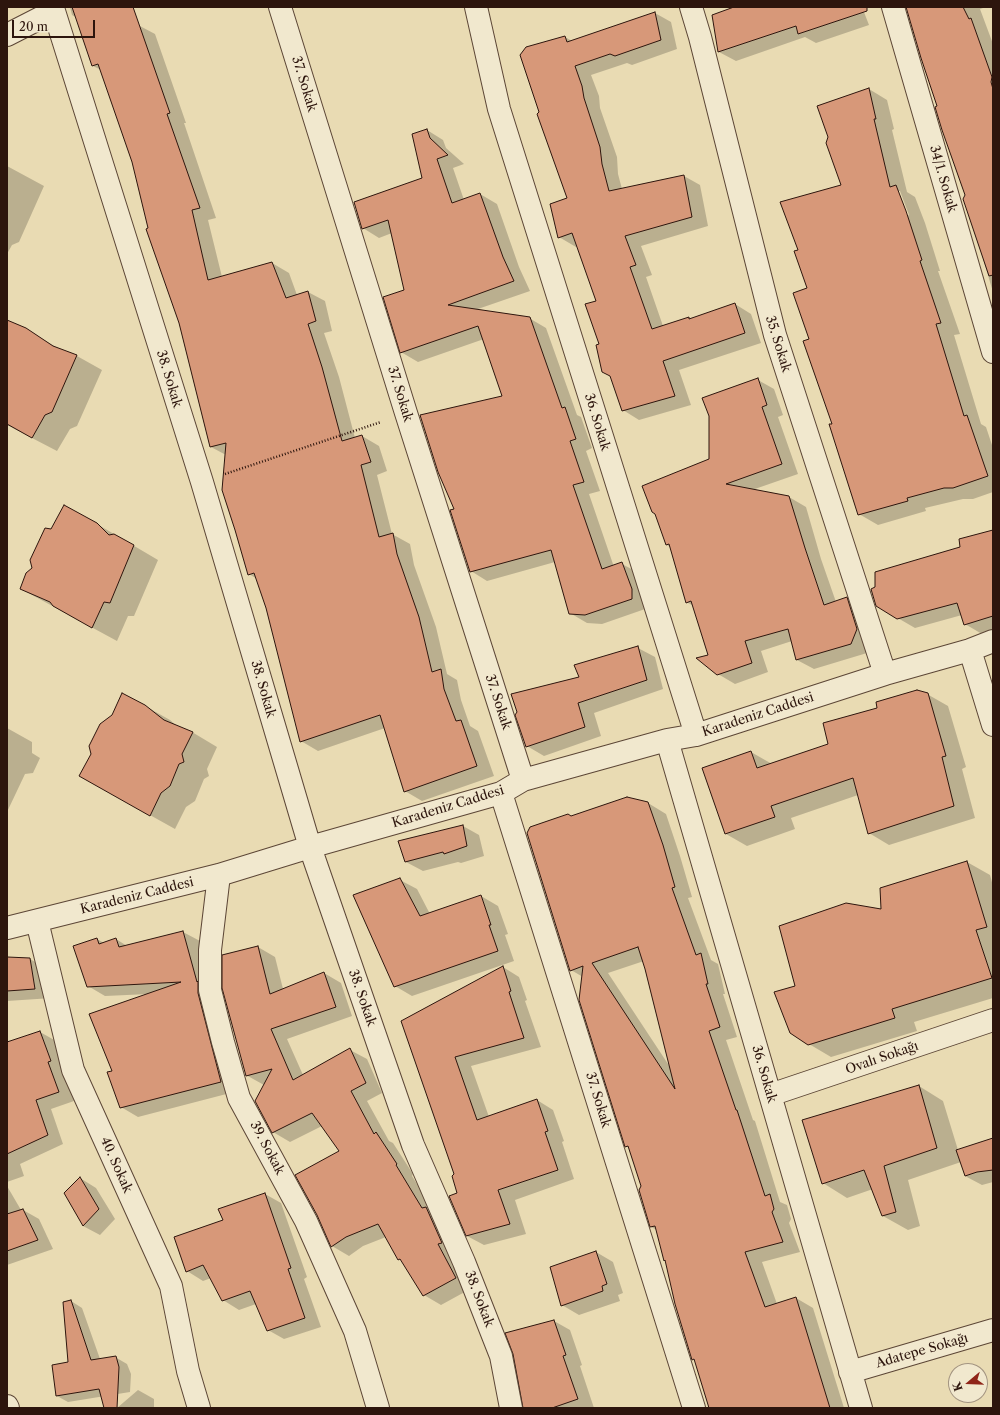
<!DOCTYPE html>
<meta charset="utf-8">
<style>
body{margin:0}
#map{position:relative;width:1000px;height:1415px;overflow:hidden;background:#e9dbb3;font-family:"Libre Caslon Text",serif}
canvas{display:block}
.frame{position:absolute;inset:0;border:8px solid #2d150d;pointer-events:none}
.north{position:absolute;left:948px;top:1363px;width:40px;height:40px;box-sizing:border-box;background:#f1e8ce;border:1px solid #a39481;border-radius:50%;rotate:251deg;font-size:11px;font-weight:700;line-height:16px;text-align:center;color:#2d150d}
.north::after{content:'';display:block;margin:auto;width:14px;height:18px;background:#8f2418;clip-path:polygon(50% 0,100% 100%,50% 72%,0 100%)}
.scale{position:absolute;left:12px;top:20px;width:83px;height:18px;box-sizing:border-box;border:2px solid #2d150d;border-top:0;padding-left:5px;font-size:12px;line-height:14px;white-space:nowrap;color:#2d150d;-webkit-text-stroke:3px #f1e8ce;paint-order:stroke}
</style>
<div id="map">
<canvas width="1000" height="1415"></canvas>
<div class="frame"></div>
<div class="north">K</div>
<div class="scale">20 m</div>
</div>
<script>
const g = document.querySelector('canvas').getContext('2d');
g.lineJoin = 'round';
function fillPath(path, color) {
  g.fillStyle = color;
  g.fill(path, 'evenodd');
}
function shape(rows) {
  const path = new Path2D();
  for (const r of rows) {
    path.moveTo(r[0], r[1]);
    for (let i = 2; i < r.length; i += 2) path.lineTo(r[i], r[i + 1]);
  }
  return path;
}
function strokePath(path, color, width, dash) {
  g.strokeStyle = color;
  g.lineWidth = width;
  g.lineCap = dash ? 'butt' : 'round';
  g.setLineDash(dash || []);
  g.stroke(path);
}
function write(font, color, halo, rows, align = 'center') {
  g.font = font + ' "Libre Caslon Text",serif';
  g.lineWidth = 3.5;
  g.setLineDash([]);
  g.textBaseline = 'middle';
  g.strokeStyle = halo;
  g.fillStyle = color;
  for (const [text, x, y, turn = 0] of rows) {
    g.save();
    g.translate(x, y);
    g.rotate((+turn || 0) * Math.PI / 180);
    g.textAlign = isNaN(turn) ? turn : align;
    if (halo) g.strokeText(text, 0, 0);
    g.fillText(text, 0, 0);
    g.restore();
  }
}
fillPath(shape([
 [70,7,127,7,138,25,155,34,186,123,184,123,216,218,208,220,222,277,272,263,289,273,297,295,308,292,325,301,332,331,324,333,339,377,355,438,362,436,379,446,387,471,377,475,392,534,410,544,414,565,436,627,447,674,457,680,461,700,470,726,478,731,494,776,422,801,405,791,385,728,318,751,301,741,267,608,257,579,249,574,226,455,211,447,180,322,149,229,133,162,101,70,93,66,77,18,72,15],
 [738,7,862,7,869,25,816,43,805,37,736,61,719,52,713,15],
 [907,7,986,7,980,9,993,44,993,292,983,259,984,256,966,194],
 [655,13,671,22,677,49,632,65,627,63,591,75,599,96,600,108,617,157,618,174,622,189,684,176,700,185,708,226,641,246,652,275,646,277,663,326,689,318,691,319,735,304,751,314,761,343,679,370,691,405,639,420,623,410,597,302,578,246,576,247,559,237,568,199,540,112,565,37,572,41],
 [869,89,887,100,894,129,892,130,907,192,915,197,925,223,940,271,938,271,960,334,954,335,981,424,986,427,993,448,993,492,973,499,963,499,925,508,926,511,878,525,859,514,811,339,808,289,799,251,842,186],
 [897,191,900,191,909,215,907,216],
 [427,130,443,140,446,148,464,164,453,168,464,200,480,194,497,204,519,267,530,291,475,310,529,318,546,328,577,415,581,417,592,448,586,451,600,491,589,494,614,567,622,564,639,573,648,608,602,624,587,623,570,613,555,562,487,581,471,571,455,510,504,397,484,339,418,362,401,352,405,290,392,233,379,238,363,228,424,179],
 [7,166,44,186,19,242,12,245,7,254],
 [7,321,26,329,61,350,77,356,102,370,77,426,70,429,57,451,7,425],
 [758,380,774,389,783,415,778,417,798,474,752,490,789,497,806,507,821,559,836,602,847,598,864,608,867,653,814,669,797,660,792,641,761,651,768,672,735,684,718,674,709,655,694,606,686,602,670,547,667,545,710,459],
 [97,524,158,560,134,616,128,616,117,641,21,589,33,568,51,530],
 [993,531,993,630,982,634,965,624,962,615,915,628,877,606,962,547],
 [638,648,655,657,663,689,594,713,601,736,544,756,527,746],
 [927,694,948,706,966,767,962,769,975,818,889,845,869,833,858,795,791,818,795,829,747,846,726,834,703,768,751,752,772,764,829,745],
 [145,706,170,720,178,727,192,732,217,747,207,769,209,776,204,779,195,801,186,807,175,829,105,790],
 [7,728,32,742,32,753,40,758,33,773,25,774,7,812],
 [648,803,666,814,680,856,692,897,688,898,711,960,718,964,725,994,723,994,737,1037,726,1040,753,1120,755,1121,780,1202,787,1205,791,1219,789,1223,800,1252,762,1262,777,1304,796,1298,813,1308,844,1408,710,1408,695,1360,693,1359,657,1230,651,1227,642,1186,630,1148,626,1146,583,977,571,970,571,817],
 [644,961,670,1067,608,973],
 [463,826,479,835,484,856,461,863,458,862,423,871,406,862],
 [967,862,990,875,993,886,993,998,914,1022,917,1031,831,1057,809,1044,882,910],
 [400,880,417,889,430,914,481,896,498,906,508,934,505,935,514,961,412,996,395,986],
 [183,932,200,941,238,1091,138,1117,121,1107,113,1071,149,994,105,996,88,986,97,939,104,943,116,939,127,946],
 [258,947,275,957,283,989,324,973,341,983,352,1016,287,1039,303,1075,350,1050,367,1059,382,1093,367,1101,389,1141,393,1143,413,1174,412,1176,435,1213,472,1288,441,1305,424,1295,402,1261,399,1259,386,1237,363,1246,349,1256,332,1246,340,1152,322,1126,290,1142,273,1132,264,1085,246,1075],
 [7,958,30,959,47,969,52,998,7,1001],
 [503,967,519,977,527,1000,525,1001,541,1047,471,1066,489,1117,537,1100,553,1110,564,1141,562,1142,574,1179,515,1200,526,1234,484,1245,467,1236,455,1174,402,1022],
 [40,1032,56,1041,64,1071,74,1101,51,1109,63,1144,20,1164,24,1176,7,1182,7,1043],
 [919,1086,943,1101,958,1150,993,1139,993,1182,982,1185,965,1176,961,1162,908,1180,920,1226,908,1230,883,1216,873,1189,847,1198,823,1183],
 [80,1178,96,1188,115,1219,100,1235,83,1226,65,1193],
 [7,1186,21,1210,23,1210,39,1219,53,1249,7,1265],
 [265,1194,281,1203,307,1277,304,1279,321,1327,284,1339,268,1330,256,1304,239,1310,223,1300,211,1278,203,1281,187,1271,224,1220,220,1209],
 [596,1252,613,1262,623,1293,618,1295,620,1301,579,1315,562,1305],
 [71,1301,82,1308,100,1359,115,1357,127,1364,131,1374,130,1392,68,1402,57,1396,70,1363],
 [554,1321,570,1330,582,1365,580,1366,594,1408,524,1408],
 [138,1390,154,1399,154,1408,117,1408]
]), '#0003');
const building = shape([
 [72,7,133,7,170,113,167,114,200,208,192,210,208,280,272,262,286,298,308,291,316,321,308,324,322,367,342,441,362,435,371,462,361,465,379,537,393,533,397,554,419,617,432,672,441,669,444,689,456,721,461,720,477,766,404,792,380,715,300,742,266,608,254,573,248,575,235,530,222,490,226,443,210,447,179,323,146,229,148,228,132,162,98,64,92,66,72,7],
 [734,7,867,7,867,11,798,34,796,26,718,52,712,15,734,7],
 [906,7,963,7,969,19,971,18,992,77,991,82,993,89,993,275,989,276,963,199,965,195,942,130,935,107,937,106,921,58,906,7],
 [655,12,661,40,615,56,610,54,575,66,582,86,584,98,600,147,602,164,609,191,684,175,692,217,625,236,636,265,630,267,652,329,689,317,689,319,735,303,745,333,663,361,675,396,622,411,610,376,602,372,596,345,599,344,585,304,596,301,572,233,558,238,550,204,567,198,537,114,539,112,520,55,526,47,565,36,567,42,655,12],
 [869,88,876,119,874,119,890,187,896,185,906,211,922,260,920,261,941,323,936,324,964,416,967,415,988,476,953,488,944,488,907,498,908,501,858,515,829,424,832,424,803,341,809,339,793,293,807,288,794,251,798,250,780,202,841,185,826,143,828,137,817,106,869,88],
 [427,129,430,138,448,155,437,159,452,203,480,193,503,257,514,281,448,305,530,317,562,408,565,407,576,439,570,441,584,482,573,485,602,569,622,562,632,589,632,599,585,615,569,614,551,550,470,572,450,510,454,509,438,472,420,415,502,396,478,326,400,353,383,297,404,290,388,220,362,229,354,202,422,178,412,134,427,129],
 [7,320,26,328,53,346,77,355,52,412,45,415,32,438,7,424,7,320],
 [758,378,767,405,762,407,782,464,726,484,789,496,805,548,824,605,847,597,857,629,851,644,796,660,788,629,745,641,752,663,717,675,696,658,708,655,691,601,686,603,669,544,666,545,655,514,652,512,642,486,709,459,709,416,702,398,758,378],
 [64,505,97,523,109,535,114,534,134,545,110,603,104,602,92,628,53,606,50,602,20,589,26,573,32,568,30,560,45,528,51,529,64,505],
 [993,530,993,616,964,625,957,603,897,619,876,606,871,589,875,587,875,572,960,547,959,539,993,530],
 [638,646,647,680,578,703,585,727,526,747,515,715,517,712,511,694,579,677,574,665,638,646],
 [917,690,928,693,946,756,942,757,954,806,868,834,853,778,771,806,775,817,725,834,702,768,751,751,757,768,828,744,823,723,877,708,876,702,917,690],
 [122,693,145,705,164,720,193,732,182,754,184,762,179,764,170,786,161,793,150,816,79,776,91,754,89,746,100,724,112,715,122,693],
 [627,797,648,802,663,845,675,887,672,888,696,955,701,953,708,984,706,984,720,1027,709,1031,736,1110,737,1110,765,1196,770,1194,774,1209,772,1212,783,1242,745,1252,765,1307,796,1297,830,1408,709,1408,694,1359,692,1360,675,1304,665,1260,664,1261,655,1226,650,1227,639,1190,641,1186,628,1146,625,1147,579,1000,583,966,570,971,527,833,530,827,568,814,571,816,627,797],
 [638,947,645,969,675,1089,592,963,638,947],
 [463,825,467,846,444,854,443,852,405,862,398,841,463,825],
 [967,861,987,927,976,930,992,978,892,1009,895,1018,808,1045,790,1033,774,992,795,986,779,926,846,903,881,909,880,888,967,861],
 [400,878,420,916,481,895,491,925,489,925,498,951,394,987,353,895,400,878],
 [183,931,197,982,198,981,198,993,221,1082,120,1108,107,1072,112,1071,89,1014,181,982,87,987,73,946,97,938,99,944,116,938,119,947,183,931],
 [258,946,270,994,324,972,336,1007,271,1029,293,1080,350,1048,366,1083,351,1091,374,1134,376,1132,397,1164,396,1165,422,1208,426,1207,442,1243,438,1244,456,1278,423,1296,400,1259,398,1260,378,1224,346,1237,331,1247,317,1215,295,1175,339,1151,312,1113,272,1133,255,1101,272,1069,246,1076,222,988,222,955,258,946],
 [7,957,30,958,35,989,7,991,7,957],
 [503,966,511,991,509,992,524,1038,455,1057,477,1120,537,1099,548,1131,545,1132,558,1170,498,1190,510,1224,466,1236,449,1196,457,1193,452,1176,454,1174,401,1021,503,966],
 [40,1031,51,1061,48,1062,59,1092,36,1100,48,1135,7,1154,7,1042,40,1031],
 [919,1085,937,1148,884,1166,896,1212,882,1216,864,1170,822,1184,802,1120,919,1085],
 [993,1138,993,1170,977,1172,965,1176,956,1150,993,1138],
 [80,1177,99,1209,83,1226,64,1193,80,1177],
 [265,1193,291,1268,288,1269,305,1318,267,1331,250,1291,222,1301,203,1265,186,1272,174,1237,223,1220,218,1209,265,1193],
 [23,1209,38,1240,7,1251,7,1214,23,1209],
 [596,1251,607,1284,602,1286,603,1291,561,1306,550,1267,596,1251],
 [71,1300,91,1360,116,1356,119,1367,117,1408,104,1408,99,1389,56,1396,52,1365,68,1362,63,1302,71,1300],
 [554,1320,566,1355,563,1356,578,1399,552,1408,523,1408,513,1354,505,1333,554,1320]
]);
fillPath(building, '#d79879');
strokePath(building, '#2d150d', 1);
const minor = shape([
 [280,7,406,413,523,780],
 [476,7,499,109,696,735],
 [691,7,700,37,775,335,885,674],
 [893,7,993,352],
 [7,35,54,11,202,482,310,847,413,1145,464,1262,501,1356,511,1408],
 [970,650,993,725],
 [667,740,861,1408],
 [501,793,694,1408],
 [219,875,210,950,210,990,223,1042,239,1098,306,1221,355,1331,378,1408],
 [37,921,73,1070,171,1286,188,1371,199,1408],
 [7,928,219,875,310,847,501,793,523,780,667,740,696,735,885,674,970,650,993,641],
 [770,1095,993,1020],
 [850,1372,993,1330],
 [7,1406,8,1408]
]);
strokePath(minor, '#5c4636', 24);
strokePath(shape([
 [225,474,381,422]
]), '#2d150d', 2.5, [1, 2]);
strokePath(minor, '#f1e8ce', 22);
write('13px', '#2d150d', '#f1e8ce', [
 ["37. Sokak",304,84,73],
 ["34/1. Sokak",943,179,74],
 ["35. Sokak",778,344,73],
 ["38. Sokak",169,379,73],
 ["37. Sokak",400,394,73],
 ["36. Sokak",597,422,73],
 ["38. Sokak",263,689,74],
 ["37. Sokak",498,702,72],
 ["Karadeniz Caddesi",758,715,-18],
 ["Karadeniz Caddesi",448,807,-17],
 ["Karadeniz Caddesi",137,896,-14],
 ["38. Sokak",362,998,71],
 ["Ovalı Sokağı",882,1058,-19],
 ["36. Sokak",764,1074,74],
 ["37. Sokak",598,1100,73],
 ["39. Sokak",267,1148,62],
 ["40. Sokak",116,1165,66],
 ["38. Sokak",479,1299,69],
 ["Adatepe Sokağı",922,1351,-16]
]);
</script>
